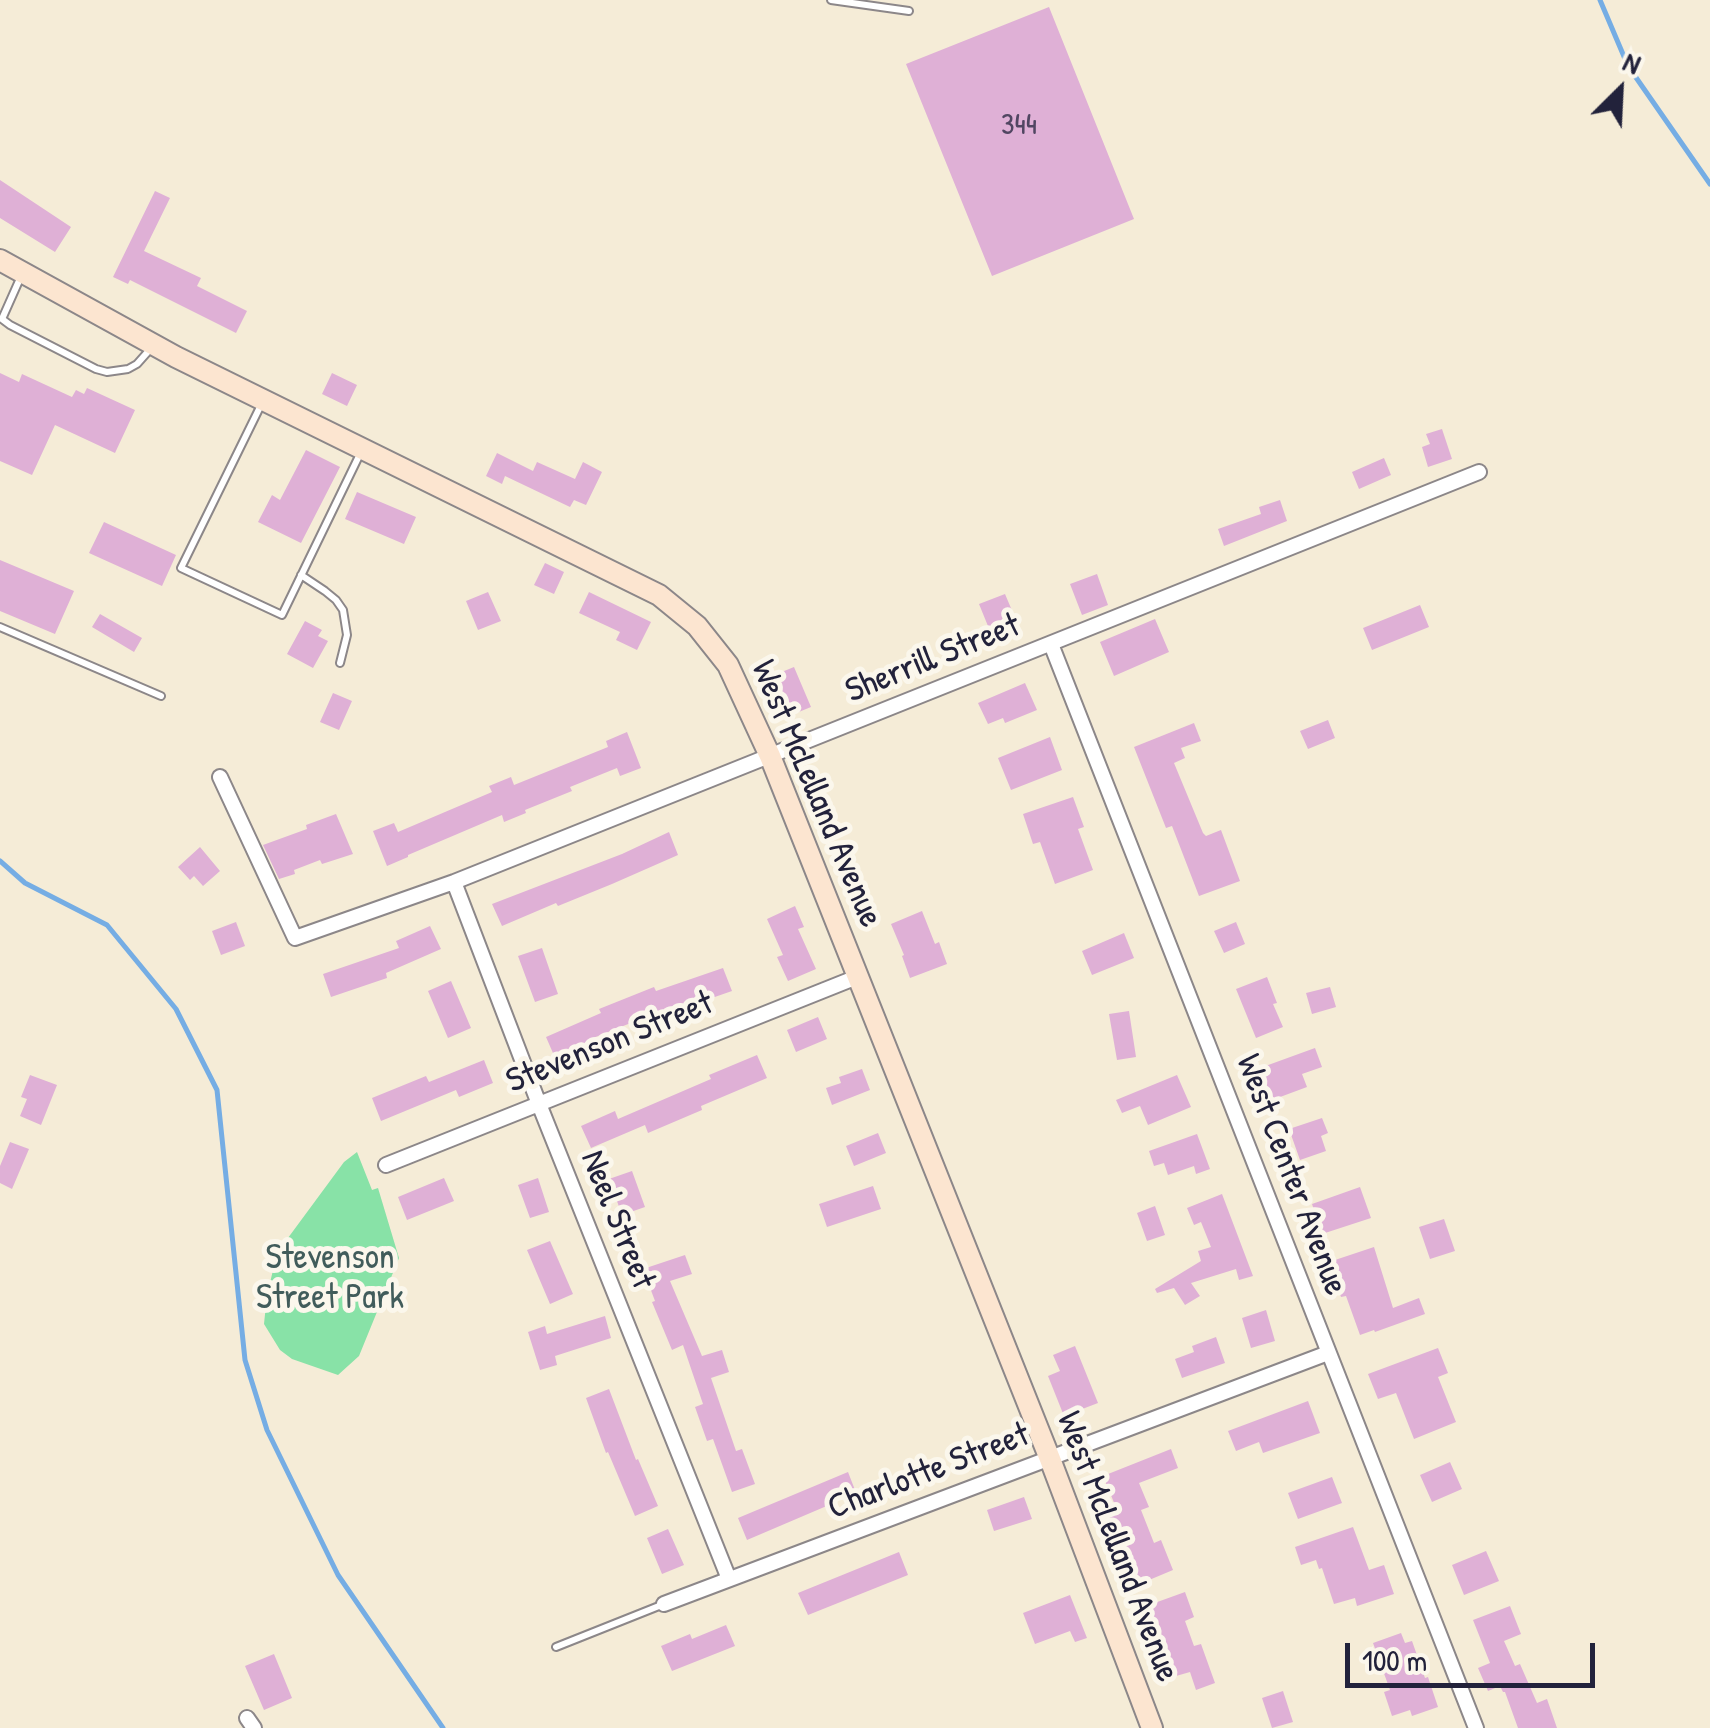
<!DOCTYPE html>
<style>
body{margin:0}
#map{position:relative;width:1710px;height:1728px;overflow:hidden;background:#f5ecd7;font-family:"Patrick Hand",sans-serif}
canvas{display:block}
.north{position:absolute;left:1570px;top:40px;width:100px;height:100px;-webkit-text-stroke:8px #fbf7ec;paint-order:stroke;rotate:24deg;font-size:28px;font-weight:700;line-height:40px;text-align:center;color:#22223b}
.north::after{content:'';display:block;margin:auto;width:35px;height:45px;background:#22223b;clip-path:polygon(50% 0,100% 100%,50% 72%,0 100%)}
.scale{position:absolute;left:1345px;top:1643px;width:250px;height:45px;box-sizing:border-box;border:5px solid #22223b;border-top:0;padding-left:12px;font-size:30px;line-height:35px;white-space:nowrap;color:#22223b;-webkit-text-stroke:8px #fbf7ec;paint-order:stroke}
</style>
<div id="map">
<canvas width="1710" height="1728"></canvas>
<div class="north">N</div>
<div class="scale">100 m</div>
</div>
<script>
const g = document.querySelector('canvas').getContext('2d');
g.lineJoin = 'round';
function fillPath(path, color) {
  g.fillStyle = color;
  g.fill(path, 'evenodd');
}
function shape(rows) {
  const path = new Path2D();
  for (const r of rows) {
    path.moveTo(r[0], r[1]);
    for (let i = 2; i < r.length; i += 2) path.lineTo(r[i], r[i + 1]);
  }
  return path;
}
function strokePath(path, color, width, dash) {
  g.strokeStyle = color;
  g.lineWidth = width;
  g.lineCap = dash ? 'butt' : 'round';
  g.setLineDash(dash || []);
  g.stroke(path);
}
function write(font, color, halo, rows, align = 'center') {
  g.font = font + ' "Patrick Hand",sans-serif';
  g.lineWidth = 10;
  g.setLineDash([]);
  g.textBaseline = 'middle';
  g.strokeStyle = halo;
  g.fillStyle = color;
  for (const [text, x, y, turn = 0] of rows) {
    g.save();
    g.translate(x, y);
    g.rotate((+turn || 0) * Math.PI / 180);
    g.textAlign = isNaN(turn) ? turn : align;
    if (halo) g.strokeText(text, 0, 0);
    g.fillText(text, 0, 0);
    g.restore();
  }
}
fillPath(shape([
 [357,1152,372,1190,378,1188,399,1258,359,1356,338,1375,292,1359,280,1350,264,1324,267,1295,275,1262,285,1242,344,1162]
]), '#88e2a7');
strokePath(shape([
 [1600,0,1628,66,1710,184],
 [0,861,25,883,107,925,176,1009,217,1090,245,1360,267,1430,338,1575,443,1728]
]), '#75ade4', 5);
fillPath(shape([
 [1049,7,1134,219,992,276,906,64],
 [0,180,71,227,55,252,0,218],
 [155,191,170,198,144,251,201,278,197,286,247,311,236,333,130,280,128,284,113,277],
 [0,373,19,382,22,374,72,397,76,390,84,394,87,388,135,410,115,453,55,425,32,475,0,461],
 [332,373,357,385,347,406,322,394],
 [1442,429,1452,459,1428,467,1422,447,1430,444,1426,434],
 [306,450,340,467,301,543,258,522,272,495,280,500],
 [497,453,533,471,537,462,575,479,583,462,602,472,586,505,574,500,570,507,505,476,502,484,486,476],
 [1384,458,1391,475,1359,489,1352,472],
 [357,492,416,517,404,544,345,519],
 [1280,500,1287,521,1224,546,1218,529,1261,514,1259,507],
 [104,522,176,555,162,586,89,553],
 [0,560,74,591,55,634,0,611],
 [545,563,564,572,554,594,534,585],
 [1097,574,1108,605,1082,615,1070,584],
 [488,592,501,621,478,630,466,601],
 [589,592,651,622,637,650,616,640,620,632,579,613],
 [1005,594,1016,620,990,631,979,604],
 [1420,605,1429,627,1372,650,1363,628],
 [100,614,142,638,134,652,92,627],
 [1155,619,1169,652,1114,676,1100,642],
 [305,621,322,630,318,636,328,641,313,668,287,654],
 [794,667,811,707,784,718,767,678],
 [1025,683,1037,710,1005,723,1003,718,988,724,978,703],
 [333,693,352,701,339,730,320,722],
 [1328,720,1335,738,1308,749,1300,731],
 [1194,723,1201,741,1181,748,1185,758,1174,763,1203,833,1206,836,1221,830,1240,881,1199,896,1172,826,1166,828,1134,747],
 [627,732,641,768,620,776,617,768,570,787,572,791,525,810,526,813,504,822,502,815,408,855,408,857,387,866,373,831,394,823,398,832,492,792,489,786,511,777,514,785,608,747,606,741],
 [1050,737,1062,770,1011,790,998,758],
 [1073,797,1084,827,1078,829,1093,870,1055,884,1040,842,1033,844,1023,814],
 [336,814,353,854,322,864,320,860,294,870,295,874,279,879,263,845,307,829,306,825],
 [669,832,678,855,612,884,558,906,556,903,502,926,492,904,622,854],
 [200,847,220,871,203,886,194,876,190,880,178,867],
 [795,906,804,927,798,929,816,969,788,981,777,957,783,955,767,919],
 [922,911,935,944,939,942,947,964,910,978,902,956,904,955,891,924],
 [236,922,245,946,221,955,212,931],
 [1236,922,1245,944,1224,953,1214,931],
 [430,926,441,949,386,973,387,978,331,997,323,974,399,948,396,941],
 [1124,933,1134,958,1092,975,1082,951],
 [542,948,558,994,535,1002,518,956],
 [723,968,732,991,683,1008,681,1003,588,1040,590,1045,556,1060,546,1037,601,1013,599,1009,654,987,656,991],
 [1267,977,1277,1003,1273,1004,1283,1027,1256,1038,1236,989],
 [451,981,471,1028,448,1038,428,991],
 [1330,987,1336,1007,1312,1014,1306,993],
 [1129,1011,1136,1057,1117,1060,1109,1014],
 [818,1017,827,1039,796,1052,787,1030],
 [1315,1048,1322,1067,1302,1074,1307,1087,1272,1100,1260,1068],
 [757,1055,767,1078,701,1106,702,1110,648,1133,645,1125,591,1148,581,1126,615,1111,618,1119,711,1079,709,1075],
 [484,1060,493,1083,459,1097,456,1090,381,1121,372,1098,426,1076,429,1082],
 [862,1069,870,1090,832,1105,826,1088,841,1083,839,1077],
 [30,1075,57,1085,41,1125,20,1116,27,1099,21,1097],
 [1177,1075,1191,1107,1148,1125,1140,1106,1122,1113,1116,1100],
 [1322,1118,1328,1133,1321,1136,1326,1151,1300,1160,1289,1129],
 [878,1133,886,1153,854,1166,846,1146],
 [1197,1134,1210,1169,1196,1174,1194,1166,1168,1175,1164,1163,1154,1166,1149,1151],
 [10,1142,29,1149,12,1189,0,1183,0,1166],
 [632,1171,645,1207,622,1215,609,1179],
 [444,1178,454,1201,407,1220,398,1197],
 [538,1178,549,1212,530,1218,518,1185],
 [873,1186,881,1209,827,1227,819,1204],
 [1360,1187,1371,1218,1322,1234,1312,1204],
 [1222,1194,1253,1276,1239,1280,1236,1269,1191,1283,1200,1296,1185,1305,1174,1288,1157,1293,1155,1289,1201,1261,1198,1251,1211,1247,1201,1222,1194,1225,1187,1208],
 [1155,1206,1165,1235,1147,1241,1137,1213],
 [1444,1219,1455,1251,1430,1259,1419,1227],
 [550,1241,573,1294,550,1304,527,1250],
 [1374,1247,1393,1308,1419,1298,1425,1314,1375,1332,1374,1330,1360,1335,1346,1296,1341,1297,1329,1262],
 [685,1255,692,1274,670,1281,702,1356,722,1350,729,1372,711,1378,736,1451,742,1449,755,1484,732,1492,713,1439,707,1441,695,1407,703,1404,683,1345,672,1350,652,1302,655,1301,643,1269],
 [1266,1310,1275,1341,1251,1348,1242,1318],
 [605,1316,611,1338,555,1356,557,1365,540,1370,528,1332,545,1326,547,1334],
 [1216,1337,1225,1363,1182,1378,1175,1359,1194,1352,1192,1346],
 [1075,1346,1098,1403,1064,1416,1048,1376,1060,1371,1053,1355],
 [1438,1348,1448,1373,1438,1377,1456,1422,1414,1439,1396,1393,1378,1399,1368,1374],
 [609,1389,636,1460,638,1459,658,1506,635,1516,608,1452,606,1453,586,1398],
 [1308,1401,1320,1433,1263,1453,1259,1442,1236,1451,1228,1431],
 [1171,1449,1178,1468,1139,1483,1149,1507,1141,1510,1154,1543,1161,1540,1173,1570,1130,1588,1117,1558,1126,1555,1106,1509,1115,1505,1103,1476],
 [1450,1462,1462,1489,1432,1502,1420,1475],
 [848,1472,855,1490,827,1501,829,1505,747,1540,738,1518],
 [1332,1477,1342,1503,1298,1519,1288,1493],
 [1024,1497,1032,1519,994,1531,987,1510],
 [1353,1527,1369,1570,1384,1565,1394,1594,1357,1606,1355,1598,1334,1604,1322,1568,1319,1569,1316,1560,1301,1565,1295,1547],
 [668,1529,684,1565,662,1574,647,1538],
 [1486,1551,1499,1581,1464,1595,1452,1565],
 [899,1552,908,1575,808,1615,798,1593],
 [1185,1592,1194,1617,1185,1621,1194,1646,1201,1644,1215,1683,1196,1690,1190,1672,1176,1676,1149,1605],
 [1070,1595,1087,1638,1075,1642,1070,1631,1035,1644,1023,1613],
 [1510,1606,1521,1634,1504,1641,1515,1666,1520,1664,1537,1703,1547,1699,1557,1728,1518,1728,1505,1692,1503,1692,1500,1686,1488,1691,1478,1668,1490,1663,1473,1620],
 [726,1625,735,1646,672,1671,661,1646,690,1634,692,1639],
 [1401,1633,1405,1643,1412,1641,1425,1678,1428,1677,1438,1707,1412,1716,1410,1710,1392,1716,1384,1692,1390,1690,1373,1643],
 [274,1654,292,1698,264,1710,245,1666],
 [1283,1691,1293,1722,1272,1728,1262,1698]
]), '#dfb0d6');
const lane = shape([
 [831,0,909,11],
 [22,274,2,319,10,325,96,369,107,372,128,369,137,364,153,346],
 [261,405,181,568,282,615,360,454],
 [301,575,325,591,336,600,343,610,347,635,340,663],
 [0,627,161,696],
 [556,1647,664,1604]
]);
const street = shape([
 [1051,644,1476,1728],
 [220,777,295,938,454,882,1479,472],
 [454,882,539,1104,729,1579],
 [386,1165,857,977],
 [664,1604,1328,1353],
 [247,1718,254,1728]
]);
const secondary = shape([
 [0,260,176,357,659,595,697,626,728,665,770,756,1050,1459,1152,1728]
]);
strokePath(lane, '#8c8789', 10);
strokePath(street, '#8c8789', 18);
strokePath(secondary, '#8c8789', 24);
strokePath(lane, '#fff', 6);
strokePath(street, '#fff', 14);
strokePath(secondary, '#fce5d0', 20);
write('30px', '#514662', null, [
 ["344",1019,126]
]);
write('35px', '#22223b', '#fbf7ec', [
 ["Sherrill Street",933,659,-22],
 ["West McLelland Avenue",816,794,67],
 ["Stevenson Street",610,1043,-22],
 ["West Center Avenue",1291,1175,69],
 ["Neel Street",617,1220,68],
 ["Charlotte Street",929,1472,-21],
 ["West McLelland Avenue",1117,1547,69]
]);
write('35px', '#415c5b', '#fbf7ec', [
 ["Stevenson",330,1259],
 ["Street Park",330,1299]
]);
</script>
